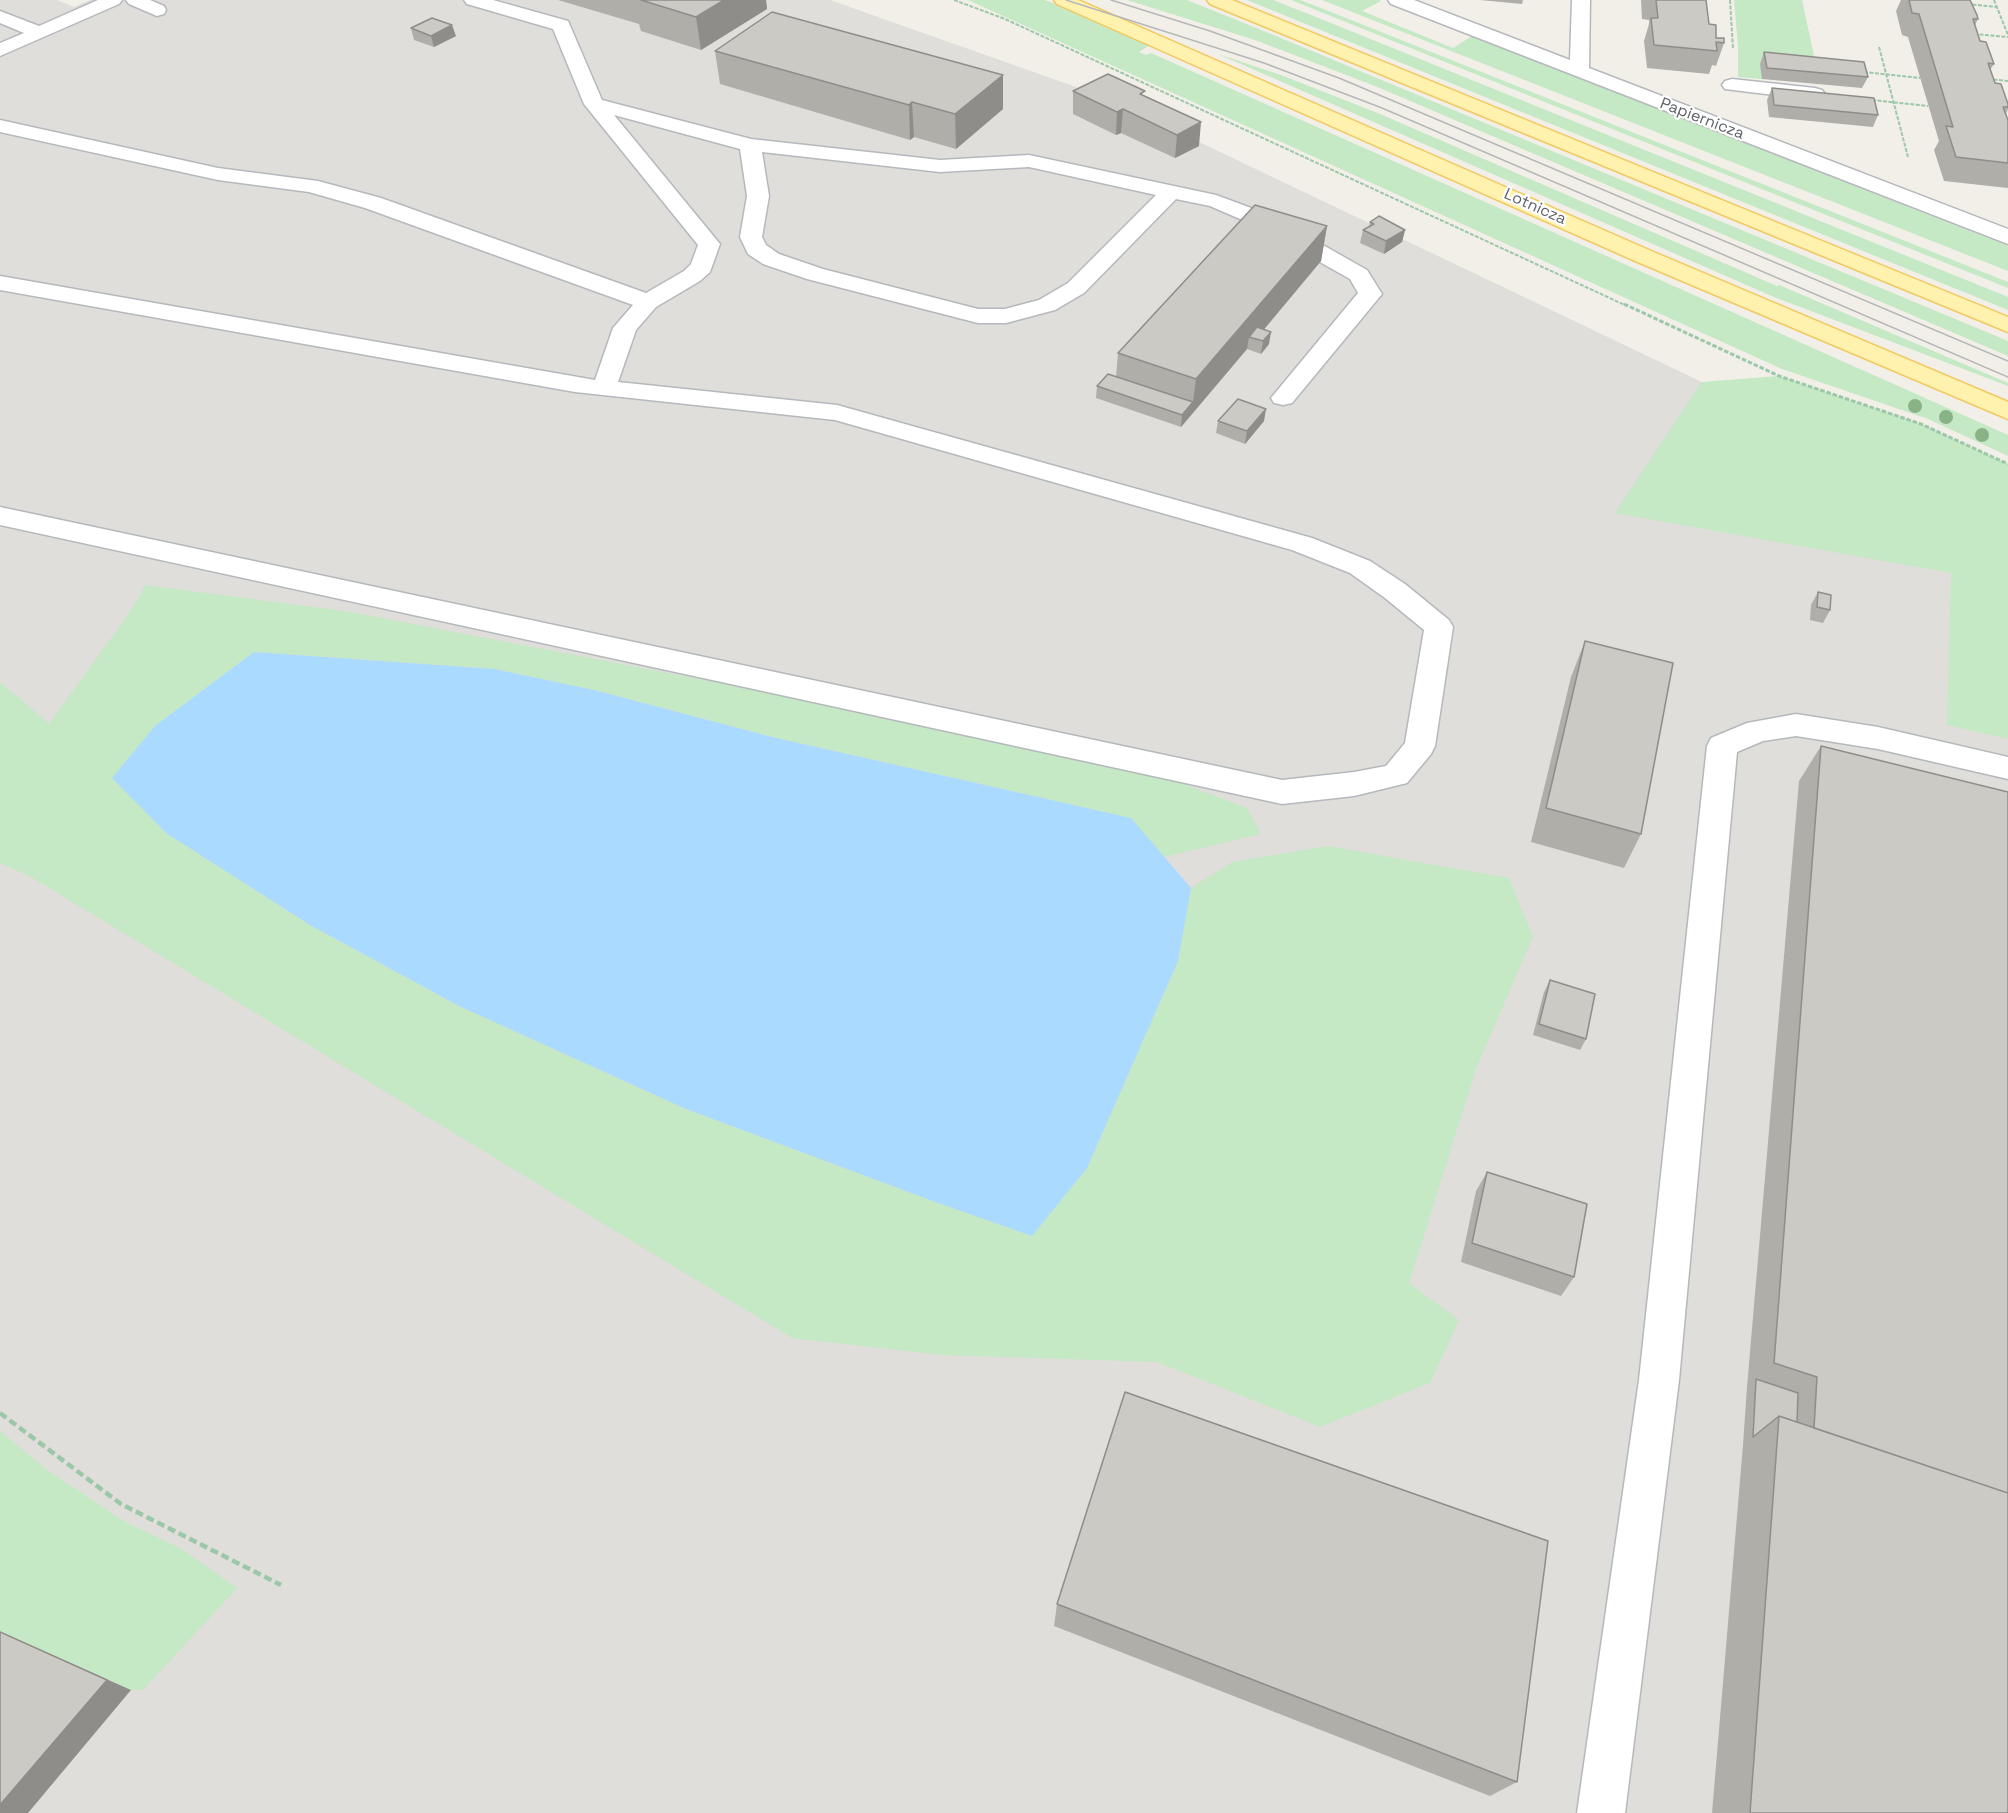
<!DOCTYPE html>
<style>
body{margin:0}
canvas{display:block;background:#f1efe8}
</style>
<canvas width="2008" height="1813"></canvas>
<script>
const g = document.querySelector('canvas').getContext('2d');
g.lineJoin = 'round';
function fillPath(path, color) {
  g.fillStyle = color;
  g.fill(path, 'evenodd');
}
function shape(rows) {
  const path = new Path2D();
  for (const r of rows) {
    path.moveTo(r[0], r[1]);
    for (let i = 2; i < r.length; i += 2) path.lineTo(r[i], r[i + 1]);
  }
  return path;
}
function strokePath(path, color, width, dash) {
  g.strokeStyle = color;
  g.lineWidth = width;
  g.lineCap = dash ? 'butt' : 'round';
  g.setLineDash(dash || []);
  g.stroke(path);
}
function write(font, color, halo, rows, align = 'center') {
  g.font = font + ' "Space Grotesk",sans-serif';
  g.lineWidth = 4.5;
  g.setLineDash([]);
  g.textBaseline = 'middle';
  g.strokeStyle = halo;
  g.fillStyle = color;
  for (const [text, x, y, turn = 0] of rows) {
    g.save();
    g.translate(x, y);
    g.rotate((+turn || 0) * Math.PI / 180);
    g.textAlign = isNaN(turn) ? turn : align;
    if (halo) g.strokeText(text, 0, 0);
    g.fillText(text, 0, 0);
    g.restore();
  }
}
fillPath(shape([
 [0,0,57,0,74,7,90,0,830,0,1107,98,1702,382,2008,534,2008,1813,0,1813]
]), '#e0deda');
fillPath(shape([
 [968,0,1044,0,1162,37,1139,52,1146,55,1151,53,2008,435,2008,456,1928,419,1782,369],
 [1127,0,1187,0,1276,36,2008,341,2008,356,1375,86,1255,40],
 [1247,0,1273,0,1311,15,1934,267,2008,297,2008,310],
 [1291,0,1300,0,1326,10,2008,282,2008,288],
 [1322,0,1379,0,1381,1,1362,11,1453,48,1472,36,2008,246,2008,271],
 [1734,0,1802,0,1817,70,1762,79,1738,77,1738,46],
 [1218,54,1281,75,1380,114,1777,286,1779,285,2008,383,2008,386,1774,297],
 [1779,376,1921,424,2008,464,2008,739,1947,725,1951,573,1615,513,1702,382],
 [146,585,351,612,1120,760,1247,808,1261,834,1164,857,1131,818,772,737,594,690,494,669,255,652,113,778,166,833,310,925,459,1006,686,1109,930,1200,1032,1235,1087,1168,1178,961,1191,888,1232,862,1328,846,1509,878,1533,937,1477,1066,1409,1283,1459,1320,1430,1383,1320,1427,1157,1362,941,1355,792,1338,31,877,0,863,0,682,49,724,125,619],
 [0,1431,46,1469,127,1523,180,1548,237,1588,143,1690,131,1690,0,1632]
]), '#c5e8c5');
fillPath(shape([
 [254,652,494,669,594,690,772,737,1131,818,1191,888,1178,961,1087,1168,1032,1236,930,1200,686,1109,459,1006,310,925,166,833,112,778,155,726]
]), '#aadaff');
const minor = shape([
 [98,0,122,0,119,4,0,56,0,43,24,33,0,23,0,11,39,26,98,0],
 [126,0,150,0,164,6,166,10,164,14,157,16,129,4,126,0],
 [464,0,493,0,568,21,602,100,751,139,940,160,1029,155,1216,195,1270,215,1367,270,1382,294,1292,403,1283,405,1274,403,1271,398,1358,293,1350,279,1254,225,1210,206,1176,199,1084,293,1055,310,1006,323,978,323,807,279,763,264,748,254,740,237,747,196,740,149,614,115,720,244,710,272,700,281,656,307,636,330,618,382,837,405,1312,538,1370,561,1405,584,1449,620,1453,627,1435,746,1431,754,1407,783,1354,796,1282,804,0,525,0,507,1282,780,1354,772,1386,766,1405,743,1424,630,1385,598,1350,573,1292,550,835,420,575,392,0,290,0,276,595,380,613,328,633,305,365,208,309,192,218,180,0,132,0,120,218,168,318,181,381,198,646,293,684,271,691,264,698,245,584,104,553,29,467,4,464,0],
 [762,152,940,172,1029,167,1156,195,1068,283,1039,300,1005,309,978,309,823,269,779,254,766,245,762,237,769,196,762,152],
 [1388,0,1414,0,1570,60,1572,0,1590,0,1589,68,2008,229,2008,244,1391,4,1388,0],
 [1732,79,1815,88,1822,90,1825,94,1822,98,1815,100,1725,89,1722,85,1725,81,1732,79],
 [1796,714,1878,727,2008,757,2008,779,1878,749,1796,736,1763,741,1737,752,1679,1380,1625,1813,1577,1813,1639,1380,1707,746,1711,738,1747,723,1796,714]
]);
const major = shape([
 [1054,0,1078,0,1649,250,2008,402,2008,419,1633,260,1057,4,1054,0],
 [1207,0,1232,0,2008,317,2008,332,1210,4,1207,0]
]);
strokePath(minor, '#b5b8bc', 3);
strokePath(major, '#f2c960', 3);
strokePath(shape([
 [954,0,1005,19,1627,306],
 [1730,0,1733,49],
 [1994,0,2008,35],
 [1967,4,1997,7],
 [1974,34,2008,37],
 [1879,47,1908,157],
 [1864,72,1920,78],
 [1988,79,2008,81],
 [1872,100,1928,106]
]), '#9cc7a9', 2, [4, 1.5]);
strokePath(shape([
 [1624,304,1779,376,1921,424,2008,464]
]), '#9cc7a9', 3, [4.5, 2]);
strokePath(shape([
 [0,1413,121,1504,281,1585]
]), '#9cc7a9', 4.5, [8, 4]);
fillPath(minor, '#fff');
fillPath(major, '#fff2af');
strokePath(shape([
 [1066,0,1264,63,1382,108,2008,377],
 [1111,0,1210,31,1339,78,2008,361]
]), '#b6b7b8', 1.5);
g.fillStyle = '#89b387';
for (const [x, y] of [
 [1915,406],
 [1946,417],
 [1982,435]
]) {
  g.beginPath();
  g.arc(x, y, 7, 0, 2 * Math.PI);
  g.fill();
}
fillPath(shape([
 [558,0,766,0,767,9,701,50,641,31,639,24],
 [1480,0,1523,0,1522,4],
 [1641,0,1706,0,1709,24,1716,38,1724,43,1716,66,1712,65,1709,74,1647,68,1644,41,1649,24,1649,20,1642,19],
 [1901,0,1970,0,1978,19,1975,25,1980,41,1994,64,1990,70,1995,83,2008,104,2008,109,2006,114,2008,120,2008,188,1944,181,1934,150,1939,141,1908,37,1902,35,1896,11],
 [411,28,456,36,434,47,414,40],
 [715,51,1003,109,956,149,914,137,910,140,720,84],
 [1764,52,1868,77,1862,88,1762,79,1760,64],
 [1772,88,1878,115,1873,127,1769,117,1767,100],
 [1073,91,1145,96,1199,146,1175,158,1121,133,1116,135,1073,114],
 [1370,222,1405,230,1402,242,1384,254,1360,243,1363,230,1369,227],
 [1327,226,1321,261,1264,329,1269,344,1261,354,1247,349,1181,427,1096,398,1097,386,1116,377,1118,353],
 [1218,421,1264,421,1245,444,1216,433],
 [1818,592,1830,610,1823,623,1810,620,1811,605],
 [1585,641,1641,834,1624,868,1531,842,1571,677],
 [1821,746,2008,1813,1712,1813,1743,1445,1747,1387,1799,781],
 [1550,980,1586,1039,1580,1050,1533,1035,1544,992],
 [1487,1172,1574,1277,1561,1296,1461,1262,1476,1191],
 [1057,1604,1517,1782,1490,1796,1054,1626]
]), '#afaea9');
fillPath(shape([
 [724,0,766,0,767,9,701,50,696,17],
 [452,25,456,36,434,47,431,36],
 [1003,75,1003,109,956,149,955,114],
 [912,102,914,137,910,140,909,105],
 [1123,109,1121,133,1116,135,1117,112],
 [1201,122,1199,146,1175,158,1177,135],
 [1327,226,1321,261,1256,339,1249,337,1247,349,1181,427,1182,415,1193,402,1196,379],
 [1405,230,1402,242,1384,254,1386,241],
 [1271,332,1269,344,1261,354,1263,341],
 [1266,409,1264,421,1245,444,1247,431],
 [0,1632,131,1690,28,1813,0,1813]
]), '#8f8d8a');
const building = shape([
 [641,0,724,0,696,17,641,0],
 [1656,0,1706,0,1709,24,1716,25,1716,38,1724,38,1724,43,1716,42,1717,51,1654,45,1651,18,1658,18,1656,0],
 [1909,0,1970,0,1977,15,1978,19,1973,19,1980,41,1986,42,1994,64,1988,63,1995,83,2001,84,2008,104,2008,107,2003,107,2008,120,2008,163,1956,157,1946,126,1953,127,1919,14,1912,13,1909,0],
 [772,12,1003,75,955,114,912,102,909,105,715,51,772,12],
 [432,18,452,25,431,36,411,28,432,18],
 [1764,52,1864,62,1868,77,1767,68,1764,52],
 [1108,74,1145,91,1140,94,1201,122,1177,135,1123,109,1117,112,1073,91,1108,74],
 [1772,88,1874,98,1878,115,1774,105,1772,88],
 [1255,205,1327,226,1196,379,1118,353,1255,205],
 [1379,216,1405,230,1386,241,1363,230,1374,224,1370,222,1379,216],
 [1257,327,1271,332,1263,341,1249,337,1257,327],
 [1108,374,1193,402,1182,415,1097,386,1108,374],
 [1238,399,1266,409,1247,431,1218,421,1238,399],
 [1818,592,1831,595,1830,610,1817,607,1818,592],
 [1585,641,1673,663,1641,834,1546,808,1585,641],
 [1821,746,2008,792,2008,1493,1814,1428,1817,1377,1774,1363,1821,746],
 [1550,980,1595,994,1586,1039,1539,1024,1550,980],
 [1487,1172,1587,1204,1574,1277,1472,1243,1487,1172],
 [1756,1379,1798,1393,1797,1422,1779,1416,1753,1437,1756,1379],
 [1125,1392,1548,1541,1517,1782,1057,1604,1125,1392],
 [1779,1416,2008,1493,2008,1813,1750,1813,1779,1416],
 [0,1632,107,1680,0,1805,0,1632]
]);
fillPath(building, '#cccac5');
strokePath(building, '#8f8d8a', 1.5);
write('16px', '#5f6368', '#fff', [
 ["Papiernicza",1702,119,21],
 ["Lotnicza",1535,207,24]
]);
</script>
